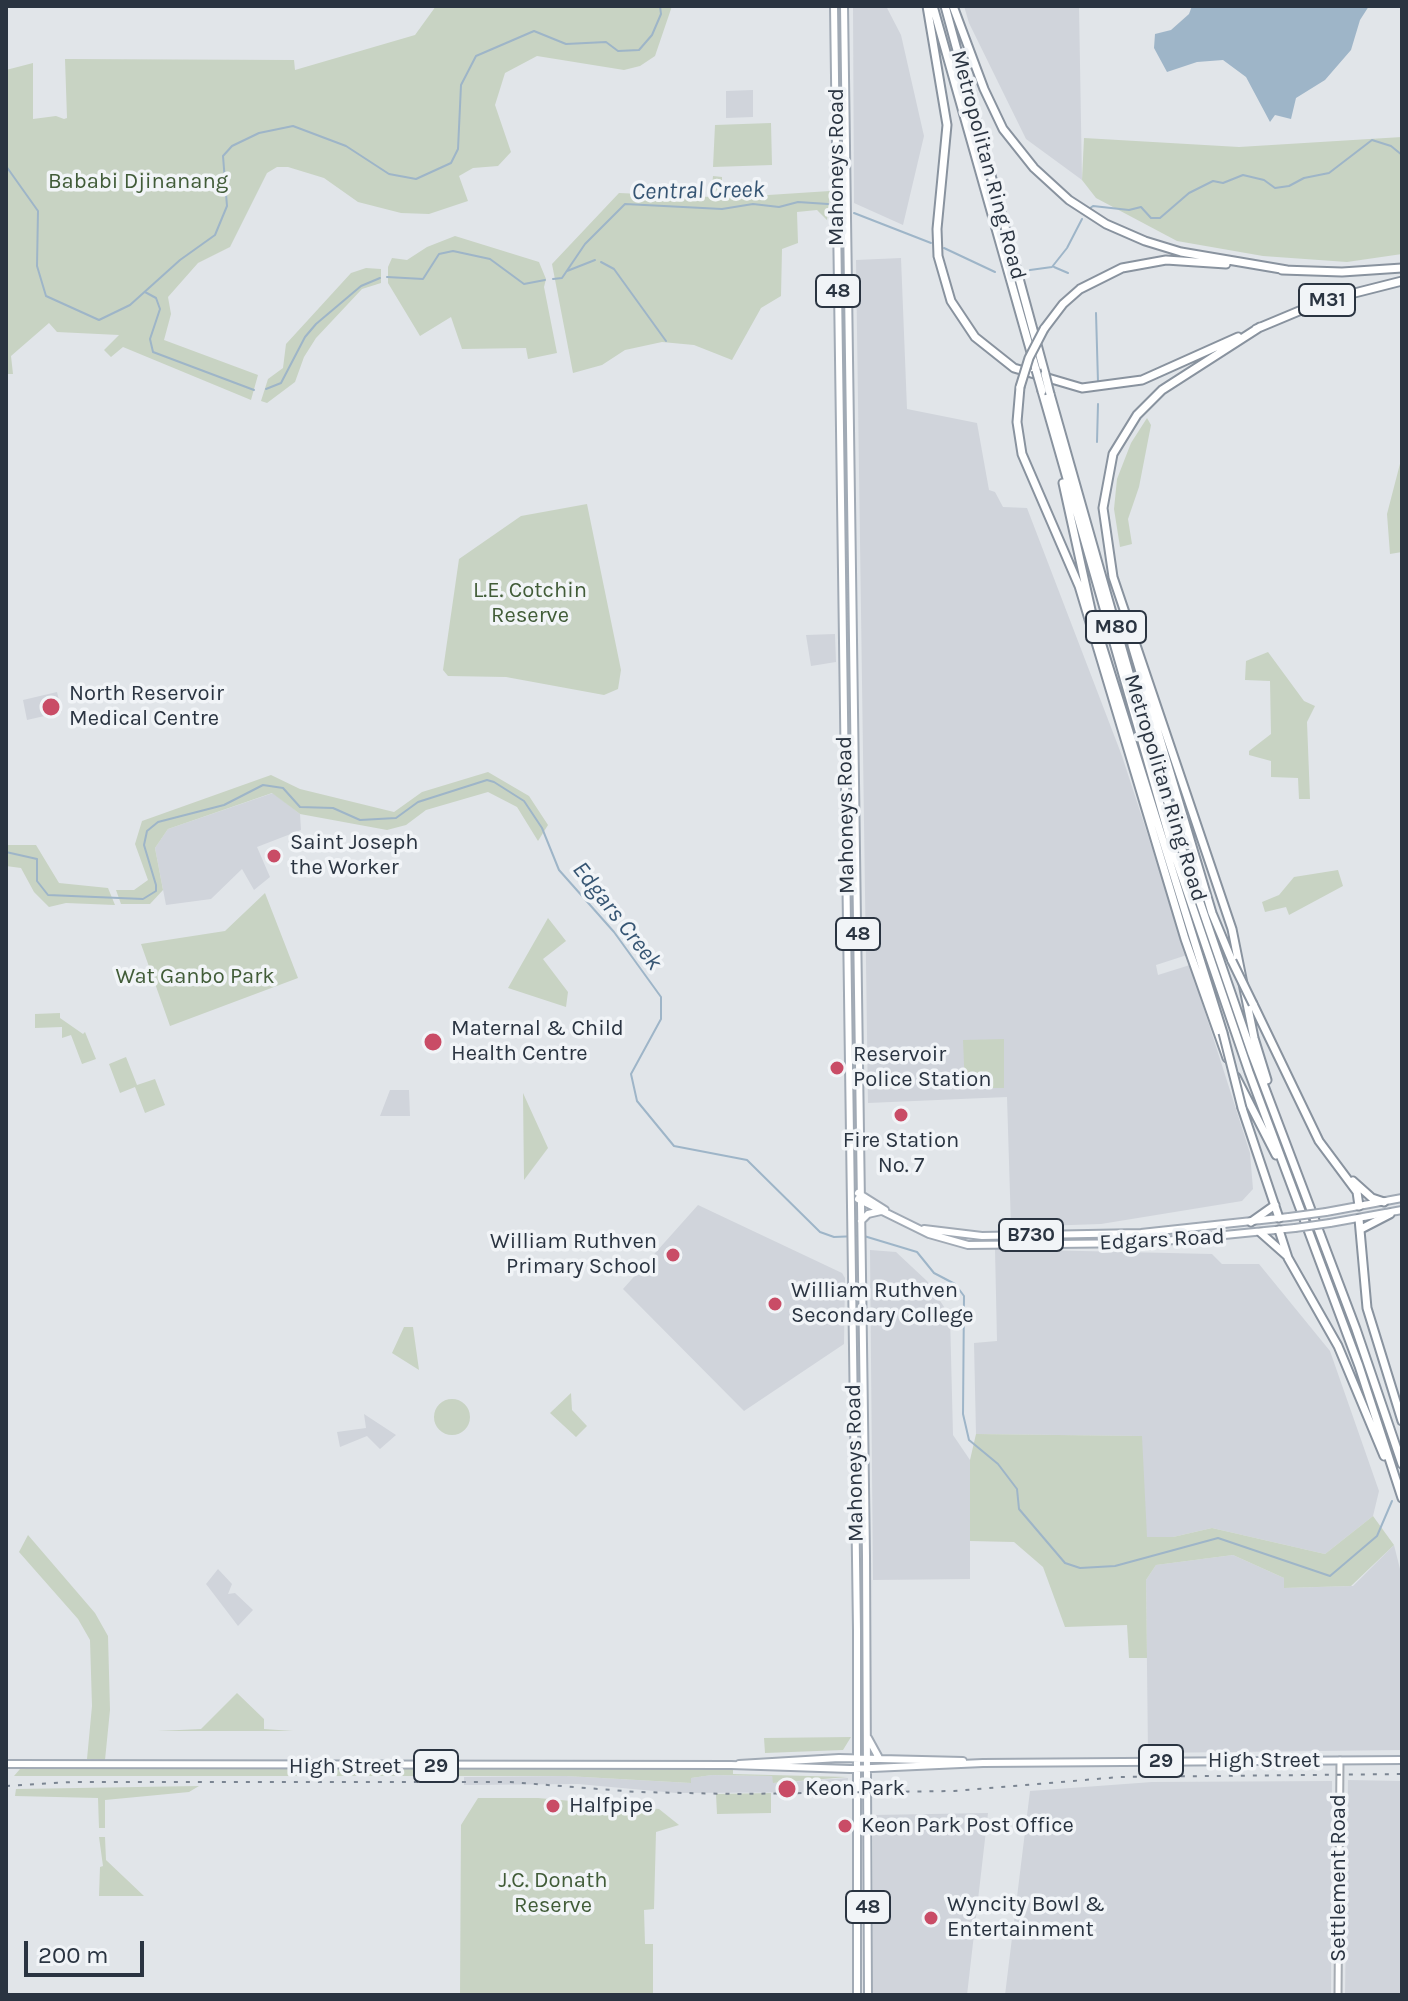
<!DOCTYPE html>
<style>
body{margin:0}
#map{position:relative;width:1408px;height:2001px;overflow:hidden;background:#e1e5e9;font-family:Karla,sans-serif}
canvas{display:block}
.frame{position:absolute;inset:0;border:8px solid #2a3441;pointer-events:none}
.scale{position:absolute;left:24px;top:1941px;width:120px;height:36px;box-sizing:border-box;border:4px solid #2a3441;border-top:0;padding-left:10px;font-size:24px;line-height:28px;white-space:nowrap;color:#2a3441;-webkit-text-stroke:6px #f1f4f7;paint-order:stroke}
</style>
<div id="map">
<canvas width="1408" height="2001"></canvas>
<div class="frame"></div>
<div class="scale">200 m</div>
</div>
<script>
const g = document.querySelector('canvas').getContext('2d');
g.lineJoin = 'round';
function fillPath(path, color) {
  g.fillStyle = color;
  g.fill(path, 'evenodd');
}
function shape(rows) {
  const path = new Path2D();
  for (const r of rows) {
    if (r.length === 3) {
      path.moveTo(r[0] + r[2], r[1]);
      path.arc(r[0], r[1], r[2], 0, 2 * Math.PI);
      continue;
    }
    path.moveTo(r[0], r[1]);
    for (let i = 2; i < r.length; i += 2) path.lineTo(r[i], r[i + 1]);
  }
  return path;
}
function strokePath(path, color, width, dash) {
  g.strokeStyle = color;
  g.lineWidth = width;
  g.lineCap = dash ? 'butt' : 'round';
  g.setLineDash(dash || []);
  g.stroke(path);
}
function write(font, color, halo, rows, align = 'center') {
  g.font = font + ' Karla,sans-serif';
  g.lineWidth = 7;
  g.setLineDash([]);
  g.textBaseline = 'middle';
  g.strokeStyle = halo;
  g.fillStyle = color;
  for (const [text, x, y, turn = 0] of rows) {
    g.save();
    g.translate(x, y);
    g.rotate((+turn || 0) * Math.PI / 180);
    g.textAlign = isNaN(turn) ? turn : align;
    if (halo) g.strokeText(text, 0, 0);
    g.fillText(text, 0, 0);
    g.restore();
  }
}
fillPath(shape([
 [853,6,886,6,901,35,924,136,903,225,854,203],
 [964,6,1079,6,1082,180,1026,139,969,23],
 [753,90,753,117,726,118,726,91],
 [901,258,907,409,977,423,989,490,995,492,1003,507,1027,508,1122,756,1187,955,1156,965,1158,975,1190,965,1250,1153,1253,1189,1242,1201,1101,1224,1011,1227,1007,1097,868,1103,856,260],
 [835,634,836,662,811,666,806,635],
 [57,692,62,712,27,720,23,700],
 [273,793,300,814,301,830,257,847,270,877,254,890,242,869,211,899,166,905,155,848,168,829],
 [390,1090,409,1090,410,1116,380,1116],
 [698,1205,842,1273,845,1278,844,1344,744,1411,623,1289],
 [995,1249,1212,1254,1222,1264,1259,1264,1330,1351,1379,1491,1373,1516,1325,1554,1212,1528,1173,1537,1146,1537,1141,1436,976,1434,974,1343,997,1341],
 [870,1250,896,1252,927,1281,950,1316,953,1435,970,1460,970,1579,873,1580],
 [364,1414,396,1435,380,1449,367,1436,340,1447,337,1432,366,1428],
 [1394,1545,1402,1577,1402,1750,1148,1753,1146,1580,1156,1565,1233,1555,1284,1578,1284,1588,1353,1586],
 [218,1569,232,1584,228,1594,235,1593,253,1610,238,1626,206,1584],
 [712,1775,772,1776,774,1783,848,1778,847,1792,676,1793,578,1784,464,1785,464,1777,566,1776,690,1783,691,1778],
 [1348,1780,1402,1781,1402,1995,1345,1995],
 [1332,1781,1331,1995,1005,1995,1030,1791,1152,1782],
 [988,1813,967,1995,873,1995,873,1815]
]), '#d0d4db');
fillPath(shape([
 [436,6,672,6,655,56,640,66,624,70,537,56,505,73,495,105,511,152,498,166,473,168,459,176,468,201,429,214,401,213,358,202,324,178,288,167,277,167,267,173,230,247,198,263,168,297,171,314,164,340,258,375,251,400,123,347,111,357,104,350,119,335,57,332,49,323,11,356,13,374,6,374,6,70,33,63,33,119,56,116,64,119,67,118,65,59,294,60,295,70,415,35],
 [771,123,772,165,713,167,715,125],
 [1402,137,1402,254,1347,262,1263,256,1177,241,1096,198,1082,180,1084,138,1239,147],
 [713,176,722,177,722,198,830,191,827,220,817,210,797,212,798,243,782,249,781,296,761,308,732,360,694,345,662,342,625,350,602,365,573,373,552,264,619,193,711,197],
 [455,236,539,262,546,279,544,287,557,353,528,359,526,348,462,349,451,317,420,336,388,283,388,267,392,258,407,260,427,247],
 [366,268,381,269,381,283,362,289,316,338,304,357,295,382,267,403,261,401,268,379,283,368,286,344,351,273],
 [1147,418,1151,425,1139,487,1128,519,1132,544,1120,547,1114,509,1117,479,1131,443],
 [1402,456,1402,552,1390,554,1387,514],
 [587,504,621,670,618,689,604,695,506,677,448,676,443,670,459,559,521,516],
 [1268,652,1304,701,1315,706,1307,722,1310,799,1299,799,1298,778,1271,777,1271,761,1249,755,1249,751,1271,734,1270,681,1245,680,1246,661],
 [488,772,529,796,548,825,538,841,517,807,488,792,426,810,406,825,387,830,300,814,272,793,168,829,155,848,163,890,150,904,121,904,116,890,134,890,148,880,135,844,142,821,271,775,300,789,394,812,422,792],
 [6,845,36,845,59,883,108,888,115,905,66,903,49,907,34,892,21,868,6,866],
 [1338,870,1343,886,1289,915,1286,907,1265,912,1262,902,1279,895,1294,877],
 [265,893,298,978,170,1026,141,944,225,931],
 [548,918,566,941,543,959,568,992,566,1007,508,988],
 [60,1013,60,1018,83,1034,85,1032,96,1059,82,1064,71,1035,62,1038,62,1027,35,1028,35,1014],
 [1004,1039,1004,1088,965,1088,963,1040],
 [126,1057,137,1085,155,1079,165,1105,145,1113,135,1087,120,1093,109,1064],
 [523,1093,548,1148,524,1180],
 [404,1327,413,1327,419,1370,392,1353],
 [571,1393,572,1410,587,1426,576,1437,550,1413],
 [452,1417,18],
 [976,1434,1142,1436,1147,1537,1173,1537,1212,1528,1325,1554,1373,1516,1394,1545,1351,1586,1284,1588,1284,1578,1233,1555,1156,1565,1146,1580,1147,1658,1129,1658,1127,1625,1065,1627,1043,1567,1014,1542,970,1541,970,1460],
 [28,1535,95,1613,108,1636,110,1710,105,1760,87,1759,92,1706,90,1640,78,1619,19,1552],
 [237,1693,264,1719,264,1729,293,1731,158,1731,201,1729],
 [851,1737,843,1750,765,1753,764,1738],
 [20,1769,733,1769,733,1774,848,1777,773,1783,772,1776,712,1775,691,1778,691,1783,566,1776,14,1776],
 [199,1786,189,1792,105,1800,105,1828,99,1828,98,1798,15,1796,16,1789],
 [771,1793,771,1813,717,1814,716,1794],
 [478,1798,538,1798,659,1809,679,1825,656,1832,654,1909,644,1910,645,1944,653,1944,653,1995,460,1995,461,1825],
 [99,1837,105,1837,106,1860,144,1896,99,1896,100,1867,103,1866]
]), '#c8d3c3');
fillPath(shape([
 [1192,6,1369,6,1360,20,1351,50,1325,80,1296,98,1291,119,1275,115,1270,122,1246,77,1223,60,1197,62,1167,72,1154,48,1155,34,1171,30,1189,14]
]), '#9eb5c8');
strokePath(shape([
 [6,166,38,211,37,266,46,296,99,320,130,305,180,260,215,235,227,206,223,156,232,146,259,133,293,126,346,146,389,174,416,179,451,163,458,149,461,85,476,56,534,31,566,44,606,42,618,51,639,50,652,35,661,14,660,6],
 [1089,209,1093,206,1129,210,1141,207,1151,218,1160,218,1189,193,1213,181,1223,183,1243,175,1264,180,1275,188,1289,186,1304,178,1329,173,1372,140,1391,146,1402,155],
 [854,213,931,243],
 [944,248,995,272],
 [601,262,614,269,666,341],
 [1054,267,1068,273],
 [1030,270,1052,267,1067,248,1082,219],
 [567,271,595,260],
 [387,277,423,279,439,254,453,251,490,259,524,284,545,280],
 [553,279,562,278,585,244,625,204,722,209,753,204,779,207,798,202,828,204],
 [145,292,156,298,160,309,150,339,153,352,254,390],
 [1096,313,1098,382],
 [266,389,281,383,305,337,316,324,361,286,380,278],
 [1097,442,1098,404],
 [6,852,37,859,37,881,48,895,143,899,156,891,156,885,144,845,147,831,158,822,224,805,263,785,283,788,300,807,333,808,360,820,396,818,418,802,487,780,494,782,524,801,542,828,559,870,614,932,661,997,661,1019,631,1074,637,1101,674,1146,747,1160,820,1232,834,1237,858,1236],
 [864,1236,917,1252,934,1273,955,1284,964,1296,963,1414,969,1440,998,1464,1017,1489,1019,1509,1065,1563,1080,1568,1115,1566,1218,1538,1330,1576,1377,1536,1392,1501]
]), '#9eb5c8', 2);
const secondary = shape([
 [1338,1995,1340,1760]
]);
const primary = shape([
 [834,6,857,1630,857,1995],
 [844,6,866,1555,868,1995],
 [858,1193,885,1210],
 [858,1199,929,1234,968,1245,1144,1243,1295,1228],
 [1326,1212,1402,1198],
 [861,1221,868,1214,881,1211],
 [1330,1223,1402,1210],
 [924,1229,982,1236,1141,1233,1289,1217],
 [868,1738,879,1758],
 [6,1764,731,1765,850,1769,983,1763,1402,1760],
 [739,1764,839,1758,963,1761]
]);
const motorway = shape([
 [927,6,947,125,937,229,938,256,951,301,975,337,1014,368,1082,388,1142,380,1238,337],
 [933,6,1036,370],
 [945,6,1045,374],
 [953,6,984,89,1003,129,1034,168,1069,200,1106,224,1145,241,1181,252,1287,270],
 [1282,270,1342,272,1402,268],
 [1260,327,1162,390,1137,415,1113,454,1103,508,1113,577,1232,929,1254,1038,1267,1080],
 [1044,329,1063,304,1080,289,1122,268,1166,260,1226,264],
 [1256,329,1323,301,1402,281],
 [1020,387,1017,422,1022,454,1079,586,1185,939,1227,1058],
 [1042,391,1174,853,1249,1072,1359,1366,1402,1498],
 [1050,394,1137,701,1185,859,1252,1054,1356,1329,1402,1464],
 [1063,483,1091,610,1223,1033],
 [1132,645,1212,913,1232,961],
 [1152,736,1174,795],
 [1253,1004,1319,1141,1357,1192,1359,1206],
 [1236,1077,1276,1155],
 [1242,1108,1279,1218],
 [1353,1181,1372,1198,1384,1202],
 [1359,1219,1367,1308,1402,1421],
 [1251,1222,1275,1205],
 [1361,1229,1390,1214],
 [1279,1230,1288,1258,1338,1346,1384,1456],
 [1261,1233,1287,1256]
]);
strokePath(secondary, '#a6acb3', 9);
strokePath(primary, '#a1aab5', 10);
strokePath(motorway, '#89939f', 11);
strokePath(secondary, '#fff', 5);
strokePath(primary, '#fff', 6);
strokePath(motorway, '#fff', 7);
strokePath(shape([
 [6,1786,72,1782,510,1782,637,1792,736,1794,954,1791,1120,1777,1402,1774]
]), '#7b8592', 2, [4, 8]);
const primaryBridge = shape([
 [1289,1217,1326,1212],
 [1295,1228,1330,1223]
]);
const motorwayBridge = shape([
 [1036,370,1042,391],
 [1045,374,1050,394],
 [1020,387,1029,358,1044,329],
 [1232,961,1253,1004],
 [1223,1033,1242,1108]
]);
strokePath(primaryBridge, '#a1aab5', 10, []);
strokePath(motorwayBridge, '#89939f', 11, []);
strokePath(primaryBridge, '#fff', 6);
strokePath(motorwayBridge, '#fff', 7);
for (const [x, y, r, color] of [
 [51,707,10,"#c94c66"],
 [274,856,8,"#c94c66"],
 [433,1042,10,"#c94c66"],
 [837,1068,8,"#c94c66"],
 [901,1115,8,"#c94c66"],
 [673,1255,8,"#c94c66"],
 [775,1304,8,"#c94c66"],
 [787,1789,10,"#c94c66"],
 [553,1806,8,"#c94c66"],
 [845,1826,8,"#c94c66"],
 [931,1918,8,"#c94c66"]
]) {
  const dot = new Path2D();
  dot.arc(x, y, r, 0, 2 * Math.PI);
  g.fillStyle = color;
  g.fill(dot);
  strokePath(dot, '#f1f4f7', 3);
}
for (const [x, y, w] of [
 [838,291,44],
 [1327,300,56],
 [1116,627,60],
 [858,934,44],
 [1031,1235,64],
 [1161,1761,44],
 [436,1766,44],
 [868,1907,44]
]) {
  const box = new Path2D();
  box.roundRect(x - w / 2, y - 16, w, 32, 6);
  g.fillStyle = '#f1f4f7';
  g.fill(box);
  strokePath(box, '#2a3441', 2);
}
write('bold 20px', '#2a3441', null, [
 ["48",838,291],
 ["M31",1327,300],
 ["M80",1116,627],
 ["48",858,934],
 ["B730",1031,1235],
 ["29",1161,1761],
 ["29",436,1766],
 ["48",868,1907]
]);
write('22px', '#2a3441', '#f1f4f7', [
 ["Metropolitan Ring Road",988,165,75],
 ["Mahoneys Road",837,167,-90],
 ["Metropolitan Ring Road",1165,788,73],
 ["Mahoneys Road",846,815,-91],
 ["Edgars Road",1162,1240,-3],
 ["Mahoneys Road",855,1463,-91],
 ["High Street",1264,1761],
 ["High Street",345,1767],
 ["Settlement Road",1339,1878,-90]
]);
write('22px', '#415c38', '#f1f4f7', [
 ["Bababi Djinanang",138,182],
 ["L.E. Cotchin",530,591],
 ["Reserve",530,616],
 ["Wat Ganbo Park",195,977],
 ["J.C. Donath",553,1881],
 ["Reserve",553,1906]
]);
write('22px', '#2a3441', '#f1f4f7', [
 ["North Reservoir",69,694],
 ["Medical Centre",69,719],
 ["Saint Joseph",290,843],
 ["the Worker",290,868],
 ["Maternal & Child",451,1029],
 ["Health Centre",451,1054],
 ["Reservoir",853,1055],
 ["Police Station",853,1080],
 ["Fire Station",901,1141,"center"],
 ["No. 7",901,1166,"center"],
 ["William Ruthven",657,1242,"right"],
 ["Primary School",657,1267,"right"],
 ["William Ruthven",791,1291],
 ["Secondary College",791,1316],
 ["Keon Park",805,1789],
 ["Halfpipe",569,1806],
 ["Keon Park Post Office",861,1826],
 ["Wyncity Bowl &",947,1905],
 ["Entertainment",947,1930]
], 'left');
write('italic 24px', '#365573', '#f1f4f7', [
 ["Central Creek",698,191,-1],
 ["Edgars Creek",617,916,52]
]);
</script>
